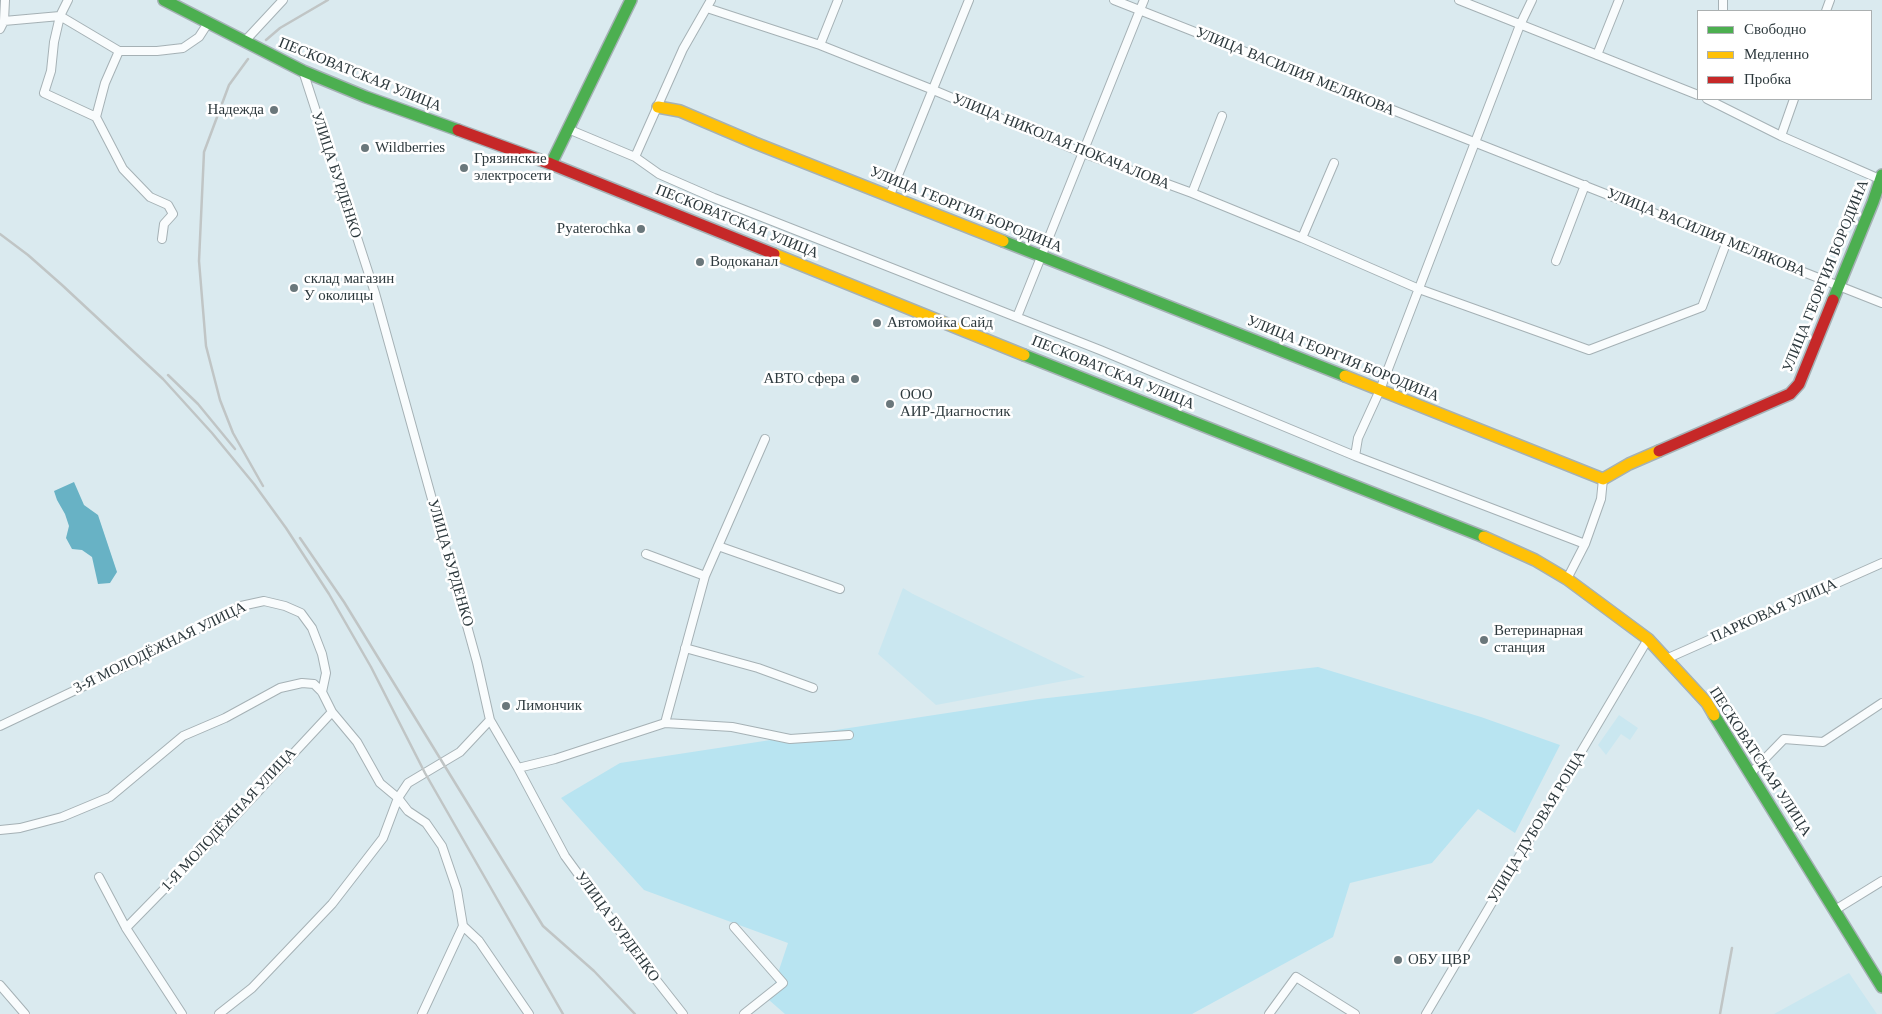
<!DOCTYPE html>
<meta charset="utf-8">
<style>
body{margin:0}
#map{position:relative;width:1882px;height:1014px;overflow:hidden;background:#daeaef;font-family:"Times New Roman",serif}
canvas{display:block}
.legend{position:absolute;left:1697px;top:10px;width:175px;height:90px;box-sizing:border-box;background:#fff;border:1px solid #abb0b1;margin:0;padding:6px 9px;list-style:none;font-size:15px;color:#2d393d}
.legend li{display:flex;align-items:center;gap:10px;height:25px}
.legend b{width:25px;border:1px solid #abb0b1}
</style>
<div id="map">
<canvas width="1882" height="1014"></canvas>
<ul class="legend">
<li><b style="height:6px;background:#4caf50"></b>Свободно</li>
<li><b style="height:6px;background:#ffc107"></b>Медленно</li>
<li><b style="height:6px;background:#c62828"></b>Пробка</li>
</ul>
</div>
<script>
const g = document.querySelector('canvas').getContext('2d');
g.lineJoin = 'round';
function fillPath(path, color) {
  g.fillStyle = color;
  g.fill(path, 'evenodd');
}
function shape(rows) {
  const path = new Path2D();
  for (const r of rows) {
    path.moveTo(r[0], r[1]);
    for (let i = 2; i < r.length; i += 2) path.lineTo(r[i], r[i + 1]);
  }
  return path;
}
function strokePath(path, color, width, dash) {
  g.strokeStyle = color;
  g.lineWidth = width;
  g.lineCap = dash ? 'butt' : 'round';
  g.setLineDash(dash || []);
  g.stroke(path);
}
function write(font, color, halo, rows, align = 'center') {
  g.font = font + ' "Times New Roman",serif';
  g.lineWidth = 5;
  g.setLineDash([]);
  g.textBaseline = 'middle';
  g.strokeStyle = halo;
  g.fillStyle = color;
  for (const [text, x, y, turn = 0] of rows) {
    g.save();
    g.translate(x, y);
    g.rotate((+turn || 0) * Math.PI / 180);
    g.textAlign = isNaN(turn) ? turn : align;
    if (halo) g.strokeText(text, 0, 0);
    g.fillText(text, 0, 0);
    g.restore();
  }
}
fillPath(shape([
 [903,588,913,594,1085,677,936,705,878,654],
 [1619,715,1638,728,1630,740,1621,734,1606,755,1598,745],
 [1849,973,1877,1014,1774,1014]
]), '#cae7f0');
fillPath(shape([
 [1318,667,1481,717,1560,745,1515,833,1478,809,1432,863,1350,883,1333,937,1192,1014,785,1014,769,1000,788,943,644,890,561,798,620,763,1039,699]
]), '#b8e4f1');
fillPath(shape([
 [74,482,84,505,98,515,117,572,110,583,98,584,92,557,82,550,72,549,66,538,69,526,65,514,57,500,54,491]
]), '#68b2c5');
const street = shape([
 [1114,0,1882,303],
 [1459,0,1698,95],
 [707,8,820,45,931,89,1083,153,1192,193,1302,238,1419,289,1589,350,1702,307,1727,241],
 [1723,11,1723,0],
 [1826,11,1830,0],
 [4,21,5,0],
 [0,29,4,21,60,16,68,0],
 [244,42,283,0],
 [820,45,838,0],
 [119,51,105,83,96,117,123,169,150,197,168,205,173,214,164,224,162,239],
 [1597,55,1619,0],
 [303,71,375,293,477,662,490,720,518,768,565,856,646,967,683,1014],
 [1707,99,1781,136,1882,180],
 [96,117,44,93,51,71,54,42,60,16,119,51,157,51,183,48,199,37,208,23],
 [568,129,635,157,659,174,714,198,1100,350,1355,456,1585,544],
 [1781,136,1794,99],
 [635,157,683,49,711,0],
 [1192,193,1222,116],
 [890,195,969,0],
 [1302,238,1334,163],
 [1556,261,1585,185],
 [1017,317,1144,0],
 [1355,456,1358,438,1380,390,1520,25,1532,0],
 [718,546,840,589],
 [646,554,705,576],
 [1567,579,1585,544,1601,499,1603,479],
 [685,648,758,668,813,688],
 [1666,659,1882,563],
 [665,723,705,576,765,439],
 [0,726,141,659,241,606,264,601,285,606,301,613,312,628,322,654,326,673,322,692],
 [518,768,555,759,665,723,732,727,790,739,849,735],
 [1750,774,1784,739,1823,742,1882,703],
 [0,830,20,828,62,817,110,797,183,736,225,718,280,688,302,683,314,684,322,692,332,712,357,742,380,783,398,798,408,811,426,823,442,846,457,890,463,926],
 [99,877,126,928,182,1014],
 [1835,910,1882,881],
 [463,926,479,941,529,1014],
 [734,927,783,983,744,1014],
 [126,928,224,828,332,712],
 [0,985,25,1014],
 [219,1014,252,988,332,904,383,838,398,798,408,783,460,752,490,720],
 [422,1014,463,926],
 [1269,1014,1296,977,1355,1014],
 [1426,1014,1648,639]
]);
const fast = shape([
 [164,0,303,71,366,97,458,130],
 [551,164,631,0],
 [1003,241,1345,376],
 [1833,300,1873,202,1882,175],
 [1024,355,1484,537],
 [1714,715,1882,987]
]);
const slow = shape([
 [658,107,680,111,755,143,1003,241],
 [774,254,1024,355],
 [1345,376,1603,479,1629,464,1659,451],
 [1484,537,1535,560,1567,579,1648,639,1707,703,1714,715]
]);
const jam = shape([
 [458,130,551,164,774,254],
 [1659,451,1790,394,1799,384,1833,300]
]);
strokePath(street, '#a5b1b5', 10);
strokePath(fast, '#a5b1b5', 14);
strokePath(slow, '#a5b1b5', 14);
strokePath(jam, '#a5b1b5', 14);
strokePath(street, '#f9fcfd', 8);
strokePath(fast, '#4caf50', 11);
strokePath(slow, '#ffc107', 11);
strokePath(jam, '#c62828', 11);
strokePath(shape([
 [266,40,280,28,328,0],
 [248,59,229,85,204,152,199,261,206,346,220,400,233,433,263,486],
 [0,234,28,255,62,285,163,379,212,433,254,484,286,528,329,594,371,667,425,773,563,1014],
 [168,375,198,404,235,449],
 [300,538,344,602,543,926,594,971,635,1014],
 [1720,1014,1732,948]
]), '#c0c5c5', 2.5);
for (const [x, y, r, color] of [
 [274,110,5,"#6a777b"],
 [365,148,5,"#6a777b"],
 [464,168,5,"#6a777b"],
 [641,229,5,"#6a777b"],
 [700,262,5,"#6a777b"],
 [294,288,5,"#6a777b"],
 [877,323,5,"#6a777b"],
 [855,379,5,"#6a777b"],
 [890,404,5,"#6a777b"],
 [1484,640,5,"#6a777b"],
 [506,706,5,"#6a777b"],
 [1398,960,5,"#6a777b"]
]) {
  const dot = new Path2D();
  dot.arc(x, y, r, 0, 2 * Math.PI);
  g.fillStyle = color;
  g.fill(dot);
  strokePath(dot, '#fff', 2);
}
write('15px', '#2d393d', '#fff', [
 ["УЛИЦА ВАСИЛИЯ МЕЛЯКОВА",1295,72,22],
 ["ПЕСКОВАТСКАЯ УЛИЦА",360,75,22],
 ["УЛИЦА НИКОЛАЯ ПОКАЧАЛОВА",1061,142,22],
 ["УЛИЦА БУРДЕНКО",336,175,72],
 ["УЛИЦА ГЕОРГИЯ БОРОДИНА",966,210,22],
 ["ПЕСКОВАТСКАЯ УЛИЦА",737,222,22],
 ["УЛИЦА ВАСИЛИЯ МЕЛЯКОВА",1706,233,22],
 ["УЛИЦА ГЕОРГИЯ БОРОДИНА",1826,276,-68],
 ["УЛИЦА ГЕОРГИЯ БОРОДИНА",1343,359,22],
 ["ПЕСКОВАТСКАЯ УЛИЦА",1113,373,22],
 ["УЛИЦА БУРДЕНКО",450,563,74],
 ["ПАРКОВАЯ УЛИЦА",1774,611,-24],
 ["3-Я МОЛОДЁЖНАЯ УЛИЦА",160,648,-26],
 ["ПЕСКОВАТСКАЯ УЛИЦА",1760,762,57],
 ["1-Я МОЛОДЁЖНАЯ УЛИЦА",229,820,-47],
 ["УЛИЦА ДУБОВАЯ РОЩА",1537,827,-59],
 ["УЛИЦА БУРДЕНКО",617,927,54]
]);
write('15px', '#2d393d', '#fff', [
 ["Надежда",264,110,"right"],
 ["Wildberries",375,148],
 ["Грязинские",474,159],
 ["электросети",474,176],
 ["Pyaterochka",631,229,"right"],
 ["Водоканал",710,262],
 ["склад магазин",304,279],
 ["У околицы",304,296],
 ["Автомойка Сайд",887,323],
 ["АВТО сфера",845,379,"right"],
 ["ООО",900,395],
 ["АИР-Диагностик",900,412],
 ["Ветеринарная",1494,631],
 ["станция",1494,648],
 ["Лимончик",516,706],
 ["ОБУ ЦВР",1408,960]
], 'left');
</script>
